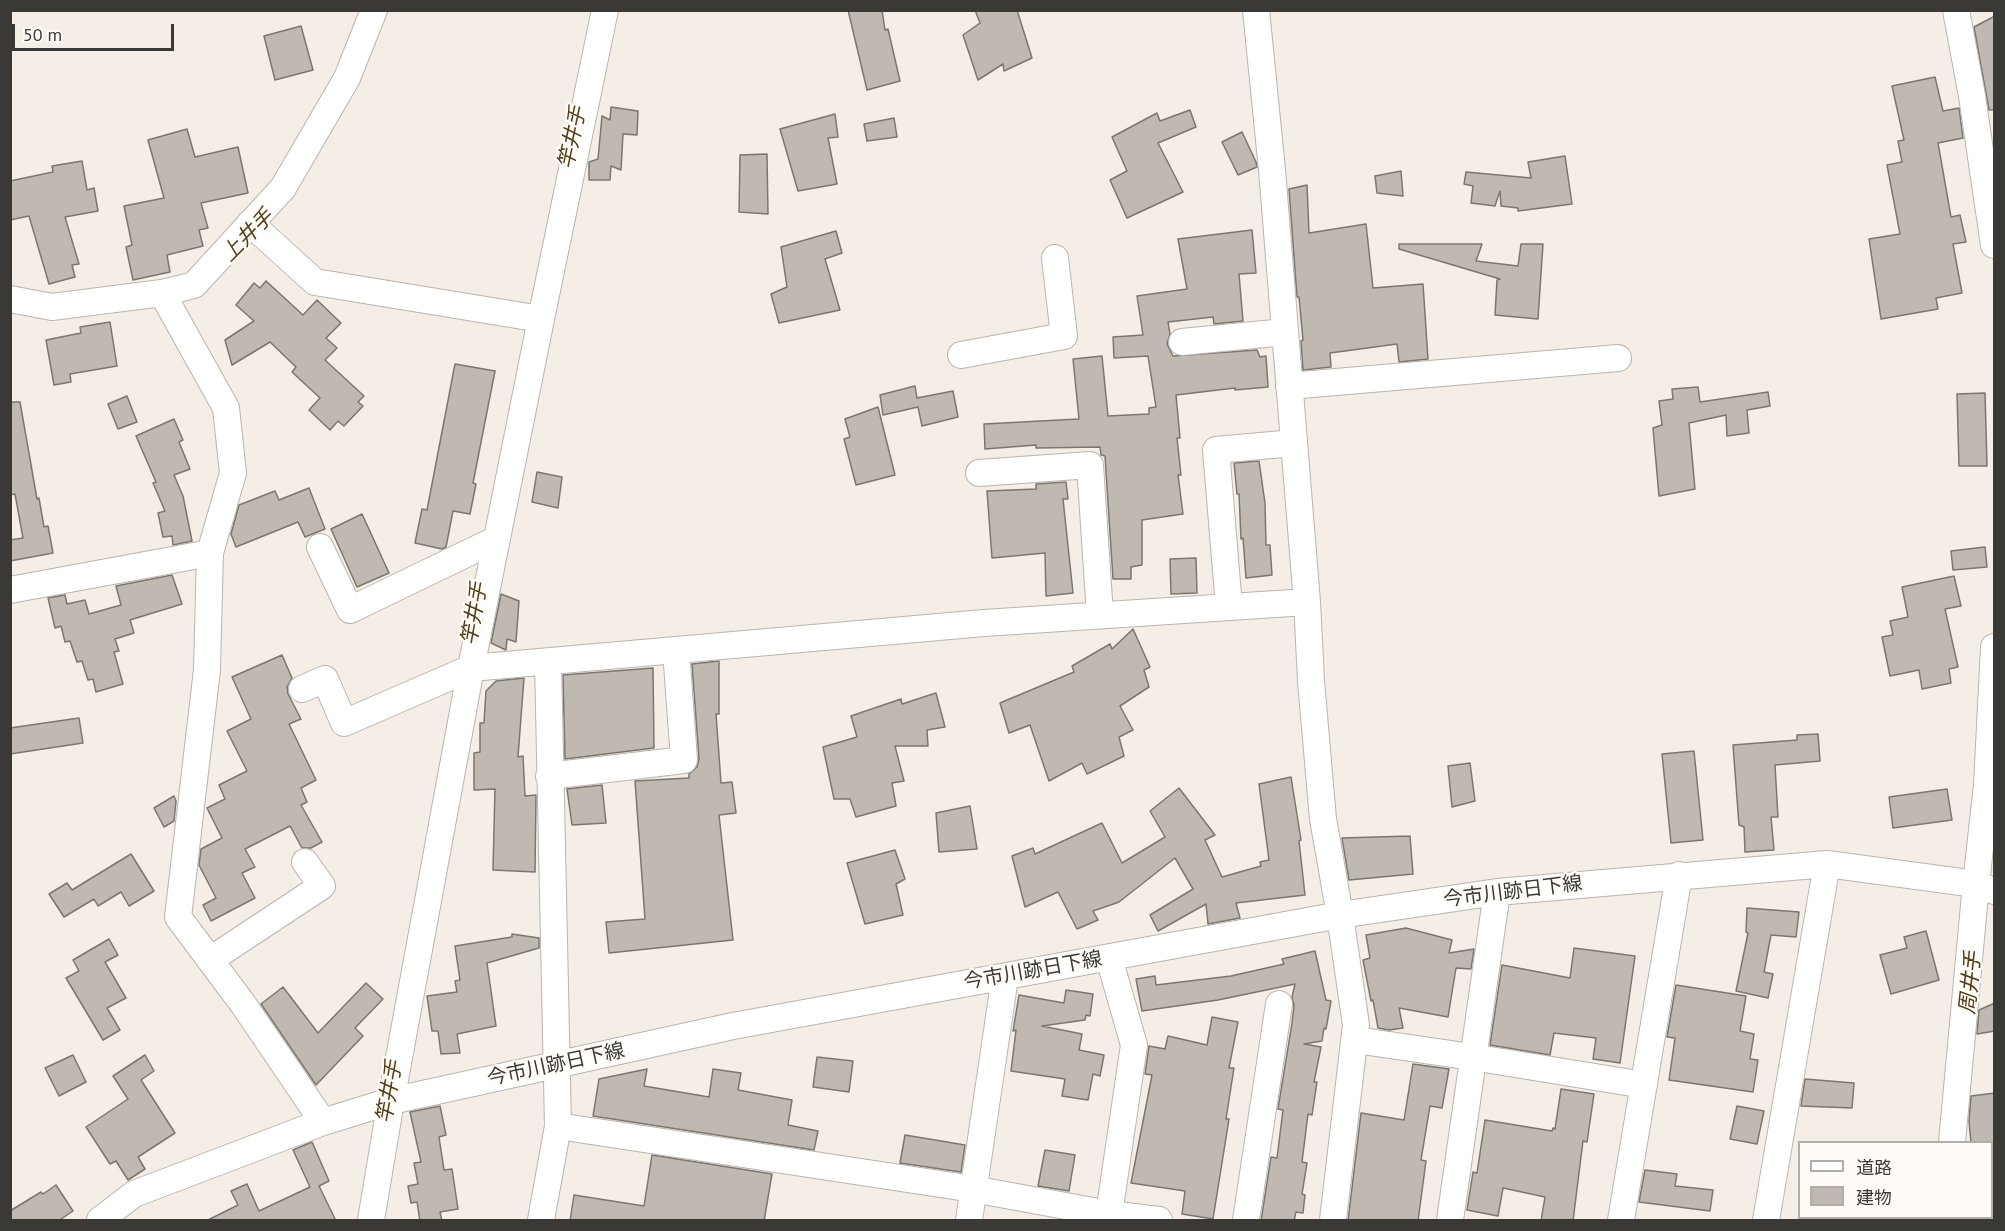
<!DOCTYPE html>
<meta charset="utf-8">
<style>
body{margin:0}
#map{position:relative;width:2005px;height:1231px;overflow:hidden;background:#f4eee6;font-family:"PT Sans","Noto Sans JP",sans-serif}
canvas{display:block}
.frame{position:absolute;inset:0;border:12px solid #3b3936;pointer-events:none}
.legend{position:absolute;left:1798px;top:1141px;width:195px;height:78px;box-sizing:border-box;background:#fffcf7;border:2px solid #b1aeaa;margin:0;padding:8px 10px;list-style:none;font-size:18px;color:#3b3936}
.legend li{display:flex;align-items:center;gap:12px;height:30px}
.legend b{width:30px;border:2px solid #b1aeaa}
.scale{position:absolute;left:12px;top:24px;width:162px;height:27px;box-sizing:border-box;border:3px solid #3b3936;border-top:0;padding-left:8px;font-size:18px;line-height:21px;white-space:nowrap;color:#3b3936;-webkit-text-stroke:4px #fffcf7;paint-order:stroke}
</style>
<div id="map">
<canvas width="2005" height="1231"></canvas>
<div class="frame"></div>
<ul class="legend">
<li><b style="height:8px;background:#fff"></b>道路</li>
<li><b style="height:16px;background:#bfb9b2"></b>建物</li>
</ul>
<div class="scale">50 m</div>
</div>
<script>
const g = document.querySelector('canvas').getContext('2d');
g.lineJoin = 'round';
function fillPath(path, color) {
  g.fillStyle = color;
  g.fill(path, 'evenodd');
}
function shape(rows) {
  const path = new Path2D();
  for (const r of rows) {
    path.moveTo(r[0], r[1]);
    for (let i = 2; i < r.length; i += 2) path.lineTo(r[i], r[i + 1]);
  }
  return path;
}
function strokePath(path, color, width, dash) {
  g.strokeStyle = color;
  g.lineWidth = width;
  g.lineCap = dash ? 'butt' : 'round';
  g.setLineDash(dash || []);
  g.stroke(path);
}
function write(font, color, halo, rows, align = 'center') {
  g.font = font + ' "PT Sans","Noto Sans JP",sans-serif';
  g.lineWidth = 4.5;
  g.setLineDash([]);
  g.textBaseline = 'middle';
  g.strokeStyle = halo;
  g.fillStyle = color;
  for (const [text, x, y, turn = 0] of rows) {
    g.save();
    g.translate(x, y);
    g.rotate((+turn || 0) * Math.PI / 180);
    g.textAlign = isNaN(turn) ? turn : align;
    if (halo) g.strokeText(text, 0, 0);
    g.fillText(text, 0, 0);
    g.restore();
  }
}
const building = shape([
 [848,10,882,10,885,30,888,29,900,81,867,90,848,10],
 [975,10,1017,10,1032,58,1004,71,1003,64,978,80,963,35,980,23,975,10],
 [1995,16,1995,110,1989,110,1974,27,1995,16],
 [301,26,313,70,275,80,264,36,301,26],
 [1935,77,1943,111,1959,108,1963,138,1938,143,1951,217,1960,215,1966,242,1953,244,1962,293,1936,298,1938,309,1881,319,1869,239,1900,234,1887,165,1902,162,1898,141,1904,140,1892,86,1935,77],
 [611,107,638,111,637,135,623,134,621,170,611,166,610,180,589,180,589,162,598,159,602,116,610,120,611,107],
 [1190,110,1196,127,1158,143,1183,192,1127,218,1110,180,1127,171,1112,137,1157,113,1160,121,1190,110],
 [835,114,838,137,828,138,837,184,798,191,780,129,835,114],
 [894,118,897,137,867,141,864,124,894,118],
 [187,129,195,157,238,147,248,193,201,203,208,228,199,230,203,246,167,255,170,272,133,280,126,247,132,245,124,206,164,198,148,140,187,129],
 [1242,132,1256,162,1257,167,1238,175,1222,142,1242,132],
 [767,154,768,214,739,212,740,155,767,154],
 [1565,156,1572,204,1518,211,1518,208,1501,206,1500,191,1495,206,1471,203,1473,186,1464,184,1466,172,1531,178,1528,162,1565,156],
 [82,161,87,190,94,188,98,211,65,217,79,264,72,265,75,277,49,284,29,216,10,220,10,181,53,172,52,166,82,161],
 [1401,171,1403,196,1377,193,1375,176,1401,171],
 [1307,185,1309,233,1366,224,1373,288,1423,284,1428,359,1399,362,1397,344,1330,353,1331,367,1303,370,1301,341,1303,340,1299,297,1297,297,1289,189,1307,185],
 [1252,230,1256,273,1239,274,1243,321,1214,324,1213,317,1168,322,1170,334,1167,344,1173,356,1257,350,1260,357,1266,356,1268,387,1235,390,1235,388,1176,395,1180,438,1177,438,1181,475,1178,475,1183,514,1142,520,1142,565,1131,567,1131,579,1113,579,1105,456,1101,455,1100,447,1036,448,1036,445,985,449,984,424,1079,419,1073,359,1102,356,1108,416,1149,414,1149,408,1156,407,1148,356,1114,358,1113,337,1143,335,1137,296,1187,289,1178,239,1252,230],
 [836,231,842,253,825,259,840,310,779,323,771,294,787,287,781,247,836,231],
 [1399,244,1482,244,1476,261,1518,266,1521,244,1543,244,1538,319,1495,315,1497,280,1500,279,1399,249,1399,244],
 [266,281,303,315,317,300,341,323,326,338,337,348,325,360,364,396,358,402,363,406,344,426,338,421,330,430,309,410,320,398,292,372,296,367,270,342,232,365,225,340,254,321,236,305,254,283,260,288,266,281],
 [110,322,117,366,70,374,71,382,54,385,46,340,81,333,80,327,110,322],
 [455,364,495,371,473,483,476,484,470,514,453,511,446,547,442,549,415,543,422,509,427,510,455,364],
 [915,386,917,398,953,391,958,417,922,426,918,407,883,415,880,395,915,386],
 [1698,387,1700,402,1768,392,1770,406,1747,410,1749,433,1727,436,1726,415,1689,423,1695,489,1659,496,1653,428,1662,425,1659,401,1673,399,1672,389,1698,387],
 [1985,393,1987,466,1959,466,1957,394,1985,393],
 [127,396,137,422,118,429,108,404,127,396],
 [10,402,20,402,37,499,39,498,44,527,48,526,53,553,10,561,10,540,23,538,15,494,10,495,10,402],
 [878,407,895,475,856,485,844,439,850,437,845,419,878,407],
 [174,419,183,440,179,442,190,469,174,475,183,496,192,541,173,545,172,536,163,537,158,513,165,511,153,483,156,482,136,436,174,419],
 [1259,461,1265,503,1266,545,1270,545,1272,575,1246,578,1243,538,1241,539,1239,494,1237,494,1234,463,1259,461],
 [537,472,562,477,558,508,532,502,537,472],
 [1066,482,1068,499,1063,499,1073,593,1046,596,1045,553,992,558,987,491,1036,489,1036,484,1066,482],
 [309,488,325,529,305,537,298,522,236,547,231,534,239,505,275,491,279,500,309,488],
 [362,514,389,573,357,587,331,529,362,514],
 [1985,547,1987,567,1953,570,1951,551,1985,547],
 [1196,558,1197,593,1171,594,1170,559,1196,558],
 [172,575,182,604,130,620,134,633,115,639,119,651,114,652,123,684,96,692,93,679,88,680,82,661,77,662,70,641,65,642,61,626,55,628,48,598,65,595,67,604,85,600,89,614,121,605,116,586,172,575],
 [1954,576,1961,606,1945,609,1958,667,1949,669,1951,683,1922,689,1919,670,1890,676,1882,637,1893,635,1890,621,1908,617,1902,587,1954,576],
 [501,594,519,601,516,642,507,639,506,650,491,643,501,594],
 [1133,629,1150,667,1144,670,1149,687,1120,706,1133,730,1119,737,1124,756,1087,774,1082,763,1049,781,1030,725,1009,733,1000,703,1074,672,1072,666,1110,644,1112,649,1133,629],
 [282,655,292,678,287,687,288,694,301,719,289,724,316,780,301,788,307,802,301,805,322,842,311,848,302,848,290,826,245,849,255,867,242,873,255,898,211,921,203,905,216,898,199,865,201,849,222,838,207,808,225,799,219,785,247,771,227,731,251,719,232,677,282,655],
 [719,661,719,714,716,714,721,783,732,782,736,813,719,815,733,940,609,953,606,922,645,919,635,781,689,778,689,774,697,767,699,759,692,664,719,661],
 [653,668,654,748,565,759,563,675,653,668],
 [524,678,518,757,523,756,525,796,536,795,535,872,493,870,495,789,474,790,474,753,480,752,480,723,484,723,486,691,496,681,524,678],
 [936,693,945,727,927,730,928,746,895,746,904,781,892,783,896,806,856,817,850,799,834,799,823,747,857,737,851,716,901,699,902,704,936,693],
 [79,718,83,743,10,754,10,728,79,718],
 [1818,734,1820,761,1775,765,1778,817,1771,817,1774,850,1745,852,1744,827,1739,825,1733,745,1797,740,1797,735,1818,734],
 [1694,751,1703,840,1671,843,1662,754,1694,751],
 [1470,763,1475,801,1452,807,1448,766,1470,763],
 [1291,777,1301,840,1299,841,1305,895,1236,903,1240,918,1208,924,1206,904,1158,931,1150,915,1193,889,1175,858,1119,902,1093,911,1098,920,1077,929,1058,892,1025,907,1012,856,1033,848,1035,854,1102,823,1122,863,1165,837,1150,811,1179,788,1215,835,1205,840,1222,877,1261,866,1260,862,1269,860,1259,784,1291,777],
 [602,785,606,823,572,825,567,789,602,785],
 [1947,789,1952,820,1893,828,1889,797,1947,789],
 [174,796,176,801,174,821,164,827,154,808,174,796],
 [970,806,977,849,939,852,936,813,970,806],
 [1410,836,1413,874,1349,880,1342,838,1410,836],
 [895,850,905,879,896,884,903,915,865,924,847,863,895,850],
 [131,854,154,891,129,906,121,892,98,906,94,899,64,917,49,894,67,883,72,890,131,854],
 [1747,908,1799,912,1796,937,1771,935,1764,972,1773,974,1768,998,1736,991,1748,933,1746,932,1747,908],
 [1406,928,1452,940,1449,953,1474,949,1471,969,1456,968,1448,1017,1399,1008,1403,1028,1389,1030,1378,1028,1373,1000,1371,1001,1363,960,1370,958,1366,935,1406,928],
 [1926,931,1939,980,1891,994,1880,955,1907,948,1904,937,1926,931],
 [512,934,539,938,539,948,487,963,496,1026,457,1034,460,1053,441,1054,438,1031,432,1031,427,996,457,992,455,981,460,980,455,946,512,937,512,934],
 [109,939,118,955,105,962,126,998,107,1008,120,1030,103,1040,66,978,79,971,73,960,109,939],
 [1574,948,1635,956,1620,1063,1593,1059,1596,1038,1554,1033,1550,1055,1490,1045,1502,965,1570,978,1574,948],
 [1315,951,1326,1000,1331,1001,1326,1029,1324,1028,1322,1041,1304,1044,1321,1047,1314,1082,1317,1082,1312,1115,1308,1114,1302,1162,1307,1163,1302,1194,1305,1195,1303,1213,1296,1212,1294,1221,1261,1221,1271,1157,1277,1158,1283,1110,1278,1109,1292,1023,1294,1006,1292,997,1295,984,1218,1000,1142,1011,1136,979,1155,976,1156,985,1231,976,1284,964,1282,959,1315,951],
 [366,983,383,999,355,1028,363,1036,316,1085,261,1004,283,987,318,1033,366,983],
 [1676,985,1746,996,1740,1031,1754,1034,1750,1059,1758,1060,1753,1092,1669,1080,1675,1038,1667,1037,1676,985],
 [1066,990,1093,994,1090,1016,1086,1015,1085,1020,1042,1026,1082,1034,1079,1050,1104,1055,1100,1076,1093,1074,1088,1100,1062,1096,1065,1079,1011,1071,1016,1030,1013,1031,1019,995,1064,1003,1066,990],
 [1995,1003,1995,1031,1977,1034,1979,1010,1995,1003],
 [1212,1017,1238,1022,1229,1068,1234,1068,1226,1119,1229,1119,1213,1219,1182,1214,1185,1191,1131,1183,1152,1075,1145,1074,1149,1046,1165,1049,1168,1036,1207,1045,1212,1017],
 [73,1055,86,1082,59,1096,45,1068,73,1055],
 [145,1055,154,1071,141,1080,175,1133,138,1157,145,1169,128,1180,116,1161,110,1164,86,1127,128,1099,113,1076,145,1055],
 [817,1057,853,1061,849,1092,813,1087,817,1057],
 [1413,1064,1449,1069,1442,1108,1430,1106,1421,1160,1426,1161,1418,1221,1348,1221,1361,1113,1404,1120,1413,1064],
 [647,1069,644,1086,709,1097,713,1069,741,1073,738,1090,792,1100,788,1125,818,1131,814,1150,593,1116,599,1079,647,1069],
 [1805,1079,1854,1083,1852,1108,1801,1106,1805,1079],
 [1561,1089,1594,1094,1587,1142,1583,1141,1573,1221,1541,1221,1545,1197,1503,1188,1498,1216,1467,1210,1473,1172,1477,1173,1485,1120,1552,1131,1553,1128,1555,1129,1561,1089],
 [1995,1093,1995,1143,1971,1143,1969,1121,1971,1096,1995,1093],
 [440,1106,446,1135,439,1137,444,1170,452,1169,458,1209,440,1212,442,1221,420,1221,417,1202,411,1203,408,1186,418,1184,414,1163,421,1162,410,1112,440,1106],
 [1737,1106,1764,1111,1757,1144,1730,1139,1737,1106],
 [905,1135,965,1145,961,1172,900,1163,905,1135],
 [312,1142,329,1181,319,1186,336,1221,206,1221,238,1205,231,1191,247,1184,259,1211,310,1187,293,1150,312,1142],
 [1045,1150,1075,1155,1069,1191,1038,1186,1045,1150],
 [652,1155,772,1174,764,1221,570,1221,574,1195,644,1206,652,1155],
 [1645,1170,1677,1174,1675,1186,1713,1190,1710,1211,1639,1202,1645,1170],
 [56,1185,73,1211,58,1221,10,1221,10,1211,41,1192,43,1194,56,1185]
]);
fillPath(building, '#bfb9b2');
strokePath(building, '#7b766f', 1.5);
const minor = shape([
 [1256,10,1272,170,1307,602,1311,681,1323,819,1340,915,1356,1025,1333,1220],
 [1956,10,1972,96,1994,245],
 [250,223,315,282,541,319],
 [162,293,226,408,233,473,210,553,207,670,178,917,243,1004,323,1122],
 [10,299,52,307,162,293,194,285,283,188,347,78,374,10],
 [1182,342,1285,332],
 [961,355,1064,336,1055,258],
 [1289,386,1618,358],
 [979,473,1090,465,1100,615],
 [320,547,350,610,497,539],
 [10,590,210,553],
 [1229,607,1216,450,1294,443],
 [302,689,325,679,344,723,471,668,984,623,1307,602],
 [549,776,684,760,676,650],
 [1109,958,1134,1045,1109,1214],
 [210,960,322,886,305,862],
 [1355,1040,1472,1057,1644,1085],
 [558,1126,973,1189,1109,1214,1159,1220],
 [1952,1142,1976,884,1987,785,1994,647],
 [100,1220,134,1194,323,1122,391,1101,733,1026,1340,915,1497,892,1827,864,1976,884,1994,891],
 [371,1220,391,1101,471,668,541,319,605,10],
 [541,1220,558,1126,548,662],
 [969,1220,1005,977],
 [1246,1220,1279,1004],
 [1450,1220,1497,892],
 [1621,1220,1679,875],
 [1766,1220,1827,864],
 [1944,1220,1945,1218]
]);
strokePath(minor, '#bab5ad', 28);
strokePath(minor, '#fff', 26);
write('20px', '#3b3936', '#fffcf7', [
 ["今市川跡日下線",1513,892,-7],
 ["今市川跡日下線",1033,971,-10],
 ["今市川跡日下線",556,1065,-12]
]);
write('italic 21px', '#523c18', '#fffcf7', [
 ["竿井手",573,138,-78],
 ["上井手",248,236,-45],
 ["竿井手",475,614,-80],
 ["周井手",1971,983,-84],
 ["竿井手",390,1092,-80]
]);
</script>
